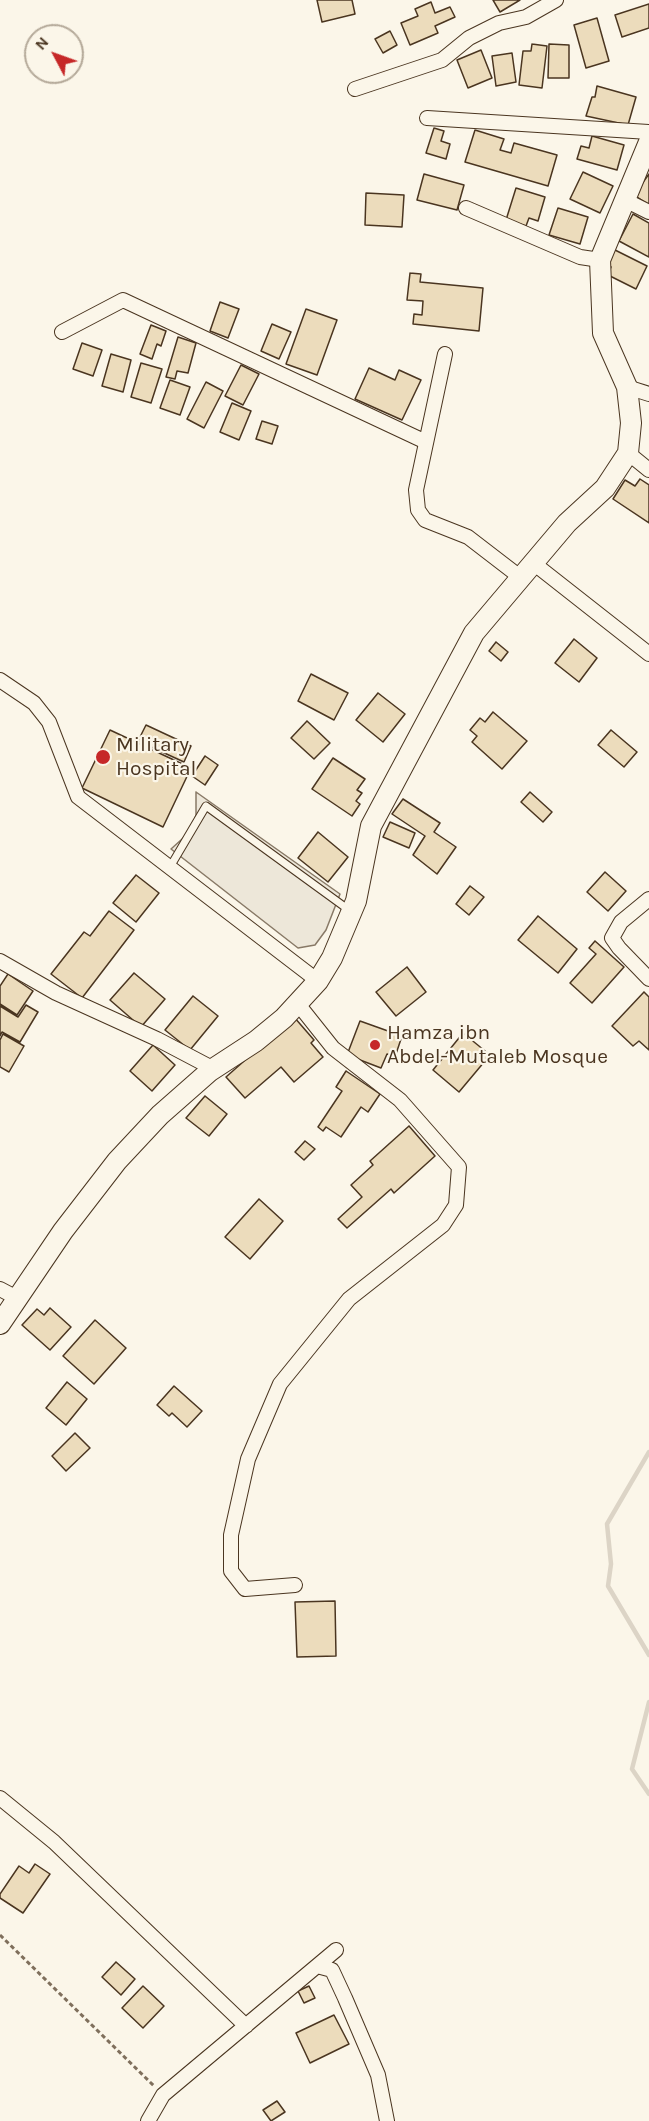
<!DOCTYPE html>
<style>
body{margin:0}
#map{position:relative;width:649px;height:2121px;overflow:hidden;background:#fbf6e9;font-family:Karla,sans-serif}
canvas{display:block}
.north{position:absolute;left:24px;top:24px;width:60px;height:60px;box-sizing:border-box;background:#fbf6e9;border:2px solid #b4a999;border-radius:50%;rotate:311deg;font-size:16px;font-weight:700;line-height:24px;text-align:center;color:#4a3520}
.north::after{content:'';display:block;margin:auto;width:21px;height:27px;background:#c62828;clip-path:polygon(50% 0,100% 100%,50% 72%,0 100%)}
</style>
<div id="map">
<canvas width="649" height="2121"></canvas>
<div class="north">N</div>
</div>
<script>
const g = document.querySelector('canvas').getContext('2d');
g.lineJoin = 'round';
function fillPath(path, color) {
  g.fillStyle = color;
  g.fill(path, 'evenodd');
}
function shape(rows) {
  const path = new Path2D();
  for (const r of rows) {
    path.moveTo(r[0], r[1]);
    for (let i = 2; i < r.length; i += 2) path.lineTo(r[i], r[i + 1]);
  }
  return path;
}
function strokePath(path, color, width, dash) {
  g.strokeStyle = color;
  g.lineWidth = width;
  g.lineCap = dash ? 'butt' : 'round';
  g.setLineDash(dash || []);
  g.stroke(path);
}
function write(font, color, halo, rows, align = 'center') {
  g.font = font + ' Karla,sans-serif';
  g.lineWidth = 4.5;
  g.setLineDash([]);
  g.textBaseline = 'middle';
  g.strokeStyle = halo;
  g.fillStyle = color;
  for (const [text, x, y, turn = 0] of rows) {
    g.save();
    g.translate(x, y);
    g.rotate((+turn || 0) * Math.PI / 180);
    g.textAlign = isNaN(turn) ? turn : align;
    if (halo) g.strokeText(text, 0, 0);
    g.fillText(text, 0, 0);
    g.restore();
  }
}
const parking = shape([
 [196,792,340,894,326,930,315,945,298,948,171,849,191,831,196,815,196,792]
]);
fillPath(parking, '#ede7d9');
strokePath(parking, '#887966', 1.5);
strokePath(shape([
 [649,1452,607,1524,611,1564,608,1586,649,1655],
 [649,1702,632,1769,649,1794]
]), '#dcd4c6', 4.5);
const building = shape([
 [317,0,352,0,355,14,322,22,317,0],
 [493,0,520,0,500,12,493,0],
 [431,2,435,13,450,7,455,17,435,26,438,33,410,45,401,23,418,16,415,9,431,2],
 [649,4,649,28,622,37,615,15,649,4],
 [597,18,609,61,586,68,574,25,597,18],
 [390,31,397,45,383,53,375,39,390,31],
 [532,44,547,46,542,88,519,85,523,51,531,51,532,44],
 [549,44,569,45,569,78,548,78,549,44],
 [481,50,492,78,468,88,457,60,481,50],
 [512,53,516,82,496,86,492,56,512,53],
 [597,86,636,97,628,125,586,116,592,97,595,97,597,86],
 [434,128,444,131,441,141,450,144,446,159,426,153,434,128],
 [475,130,504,139,500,150,511,153,514,143,557,155,548,186,465,162,475,130],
 [592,136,624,145,617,170,577,159,581,146,589,148,592,136],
 [583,172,613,186,600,213,570,199,583,172],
 [424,174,464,185,457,210,417,200,424,174],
 [649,174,649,205,634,195,649,174],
 [516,188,545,197,538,221,529,218,526,226,506,220,516,188],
 [366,193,404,195,402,227,365,225,366,193],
 [558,208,588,217,580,244,549,235,558,208],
 [633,214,649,223,649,257,619,241,633,214],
 [613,249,647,266,636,289,608,275,611,267,606,264,613,249],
 [410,273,421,274,420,282,483,288,479,331,413,324,414,314,422,315,423,301,407,300,410,273],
 [220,302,239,309,228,338,210,331,220,302],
 [306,309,337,320,317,375,286,364,306,309],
 [272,324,291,332,279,359,261,351,272,324],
 [151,325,166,331,161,346,157,344,152,359,140,354,151,325],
 [178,337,196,343,188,373,177,371,175,379,166,377,178,337],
 [82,343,102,350,93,376,73,369,82,343],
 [111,354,131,360,123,392,102,386,111,354],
 [141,363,162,369,151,403,131,397,141,363],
 [241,365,259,374,243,405,225,396,241,365],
 [369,368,395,380,399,370,421,380,402,420,355,399,369,368],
 [170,380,190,387,180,415,160,408,170,380],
 [206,382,223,391,204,428,187,419,206,382],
 [232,403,251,411,239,440,220,432,232,403],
 [262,421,278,426,272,444,256,439,262,421],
 [640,479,649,485,649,523,613,499,625,480,635,486,640,479],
 [574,639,597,658,579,682,555,663,574,639],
 [496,642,508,652,501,661,489,651,496,642],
 [311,674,348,693,334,720,298,701,311,674],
 [378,693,405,714,383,742,356,720,378,693],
 [493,712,527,741,502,769,472,742,477,736,470,730,480,718,485,722,493,712],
 [307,721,330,743,314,759,291,738,307,721],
 [146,725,191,746,184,762,138,741,146,725],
 [110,730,191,768,163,827,82,788,110,730],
 [611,730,637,752,624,767,598,745,611,730],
 [205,756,218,765,205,785,192,776,205,756],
 [333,758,365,779,357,790,362,793,356,801,360,804,352,816,312,789,333,758],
 [530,792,552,812,543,822,521,802,530,792],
 [403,799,440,823,434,832,456,847,437,874,413,855,425,836,392,814,403,799],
 [390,822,415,833,409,848,383,837,390,822],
 [318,832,348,857,328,882,298,858,318,832],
 [605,872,626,891,608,911,587,892,605,872],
 [136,875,159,893,136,922,113,903,136,875],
 [470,886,484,897,469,915,456,904,470,886],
 [109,911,134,930,82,998,51,974,84,932,90,936,109,911],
 [538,916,577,949,558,973,518,940,538,916],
 [595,941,624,967,592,1003,570,983,596,954,589,948,595,941],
 [407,967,426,992,396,1016,376,992,407,967],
 [134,973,165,999,141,1027,110,1000,134,973],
 [8,974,33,991,17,1015,0,1004,0,986,8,974],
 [644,992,649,997,649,1050,639,1041,633,1046,612,1026,644,992],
 [193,996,218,1016,190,1050,165,1030,193,996],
 [26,1005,38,1012,20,1042,2,1032,0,1036,0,1006,18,1017,26,1005],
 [294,1017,314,1040,311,1043,323,1057,294,1082,281,1067,245,1098,226,1077,294,1017],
 [360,1021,402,1036,395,1057,387,1054,381,1068,347,1055,360,1021],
 [463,1033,490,1055,459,1092,433,1070,463,1033],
 [3,1034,24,1046,9,1072,0,1067,0,1040,3,1034],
 [153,1045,175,1065,152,1091,130,1071,153,1045],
 [346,1071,380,1094,368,1112,361,1107,341,1137,326,1127,323,1131,318,1127,342,1091,336,1087,346,1071],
 [205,1096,227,1114,209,1136,186,1118,205,1096],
 [409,1126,435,1156,394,1193,391,1189,347,1228,338,1219,362,1197,351,1185,373,1165,370,1161,409,1126],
 [305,1141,315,1149,304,1160,295,1152,305,1141],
 [259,1199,283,1221,250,1259,225,1237,259,1199],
 [50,1308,71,1327,50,1350,22,1325,37,1309,44,1315,50,1308],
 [95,1320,126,1348,94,1384,63,1356,95,1320],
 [67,1382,87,1399,66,1425,46,1408,67,1382],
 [174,1386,202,1411,187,1427,172,1413,169,1416,157,1405,174,1386],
 [75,1433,90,1448,66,1471,52,1456,75,1433],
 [335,1601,336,1656,297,1657,295,1602,335,1601],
 [35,1864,50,1874,23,1913,0,1898,0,1894,19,1866,29,1873,35,1864],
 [116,1962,135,1979,121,1995,102,1977,116,1962],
 [143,1986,164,2006,143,2028,122,2008,143,1986],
 [309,1986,315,1998,304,2003,298,1991,309,1986],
 [334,2015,349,2044,310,2063,296,2033,334,2015],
 [277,2101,285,2112,271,2121,263,2110,277,2101]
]);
fillPath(building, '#ecdcbc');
strokePath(building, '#4a3520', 1.5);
const lane = shape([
 [170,867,206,806,349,910]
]);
const street = shape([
 [355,89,442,60,469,38,499,23,526,17,556,0],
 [427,118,649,132],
 [625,200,649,212],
 [466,208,580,257,600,260],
 [62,332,123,300,426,442],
 [445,354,416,490,418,510,425,520,468,537,520,577],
 [627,387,649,394],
 [628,453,649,470],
 [532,562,649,654],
 [0,680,34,703,49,722,78,797,318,981],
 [649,899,621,922,612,938,619,948,649,979],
 [0,961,56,993,157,1039,214,1069],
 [0,1289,17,1298],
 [295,1585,245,1589,231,1571,231,1535,248,1459,280,1384,349,1299,443,1225,456,1205,459,1167,400,1100,333,1048,298,1004],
 [0,1798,54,1842,246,2026],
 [317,1966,332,1970,345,1998,378,2075,387,2121],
 [148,2121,163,2095,336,1950]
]);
const secondary = shape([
 [0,1324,63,1231,117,1161,160,1115,210,1071,256,1041,284,1018,318,981,332,958,356,901,371,826,474,633,567,523,605,488,628,453,631,423,627,387,603,333,600,260,649,142]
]);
strokePath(lane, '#4a3520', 9);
strokePath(street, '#4a3520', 16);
strokePath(secondary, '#4a3520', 22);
strokePath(shape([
 [0,1935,154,2086]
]), '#7f6f5c', 3, [4.5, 3]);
strokePath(lane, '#fbf6e9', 7);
strokePath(street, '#fbf6e9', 14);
strokePath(secondary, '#fbf6e9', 20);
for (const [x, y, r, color] of [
 [103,757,8,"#c62828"],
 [375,1045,6,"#c62828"]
]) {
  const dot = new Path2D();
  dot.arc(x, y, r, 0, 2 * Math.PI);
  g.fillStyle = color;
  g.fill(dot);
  strokePath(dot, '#fbf6e9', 2);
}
write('21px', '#4a3520', '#fbf6e9', [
 ["Military",116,745],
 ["Hospital",116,769],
 ["Hamza ibn",387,1033],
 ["Abdel-Mutaleb Mosque",387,1057]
], 'left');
</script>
